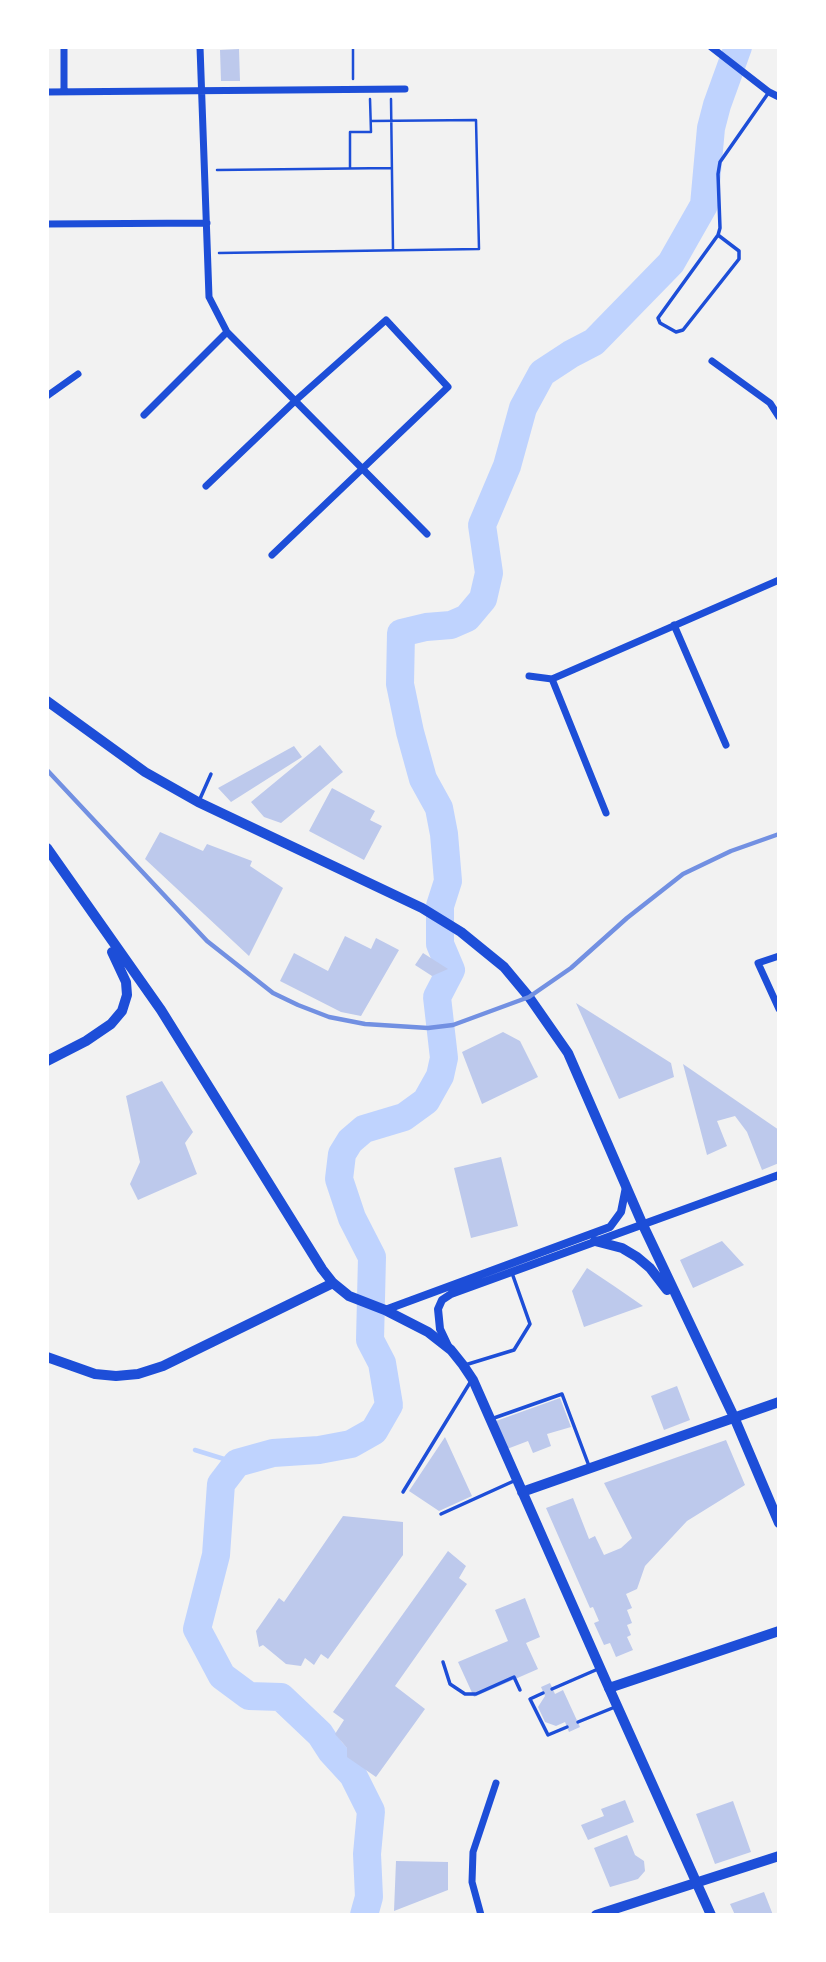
<!DOCTYPE html>
<style>
body{margin:0}
#map{position:relative;width:826px;height:1962px;overflow:hidden;background:#f2f2f2;font-family:"Times New Roman",serif}
canvas{display:block}
.frame{position:absolute;inset:0;border:49px solid #fff;pointer-events:none}
</style>
<div id="map">
<canvas width="826" height="1962"></canvas>
<div class="frame"></div>
</div>
<script>
const g = document.querySelector('canvas').getContext('2d');
g.lineJoin = 'round';
function shape(rows) {
  const path = new Path2D();
  for (const r of rows) {
    path.moveTo(r[0], r[1]);
    for (let i = 2; i < r.length; i += 2) path.lineTo(r[i], r[i + 1]);
  }
  return path;
}
function strokePath(path, color, width, dash) {
  g.strokeStyle = color;
  g.lineWidth = width;
  g.lineCap = dash ? 'butt' : 'round';
  g.setLineDash(dash || []);
  g.stroke(path);
}
function fillPath(path, color) {
  g.fillStyle = color;
  g.fill(path, 'evenodd');
}
strokePath(shape([
 [195,1450,237,1463]
]), '#bfd3fe', 4.5);
strokePath(shape([
 [364,1915,369,1897,367,1854,371,1811,353,1775,331,1751,320,1734,281,1697,249,1696,222,1676,197,1629,216,1555,221,1484,237,1463,273,1453,319,1450,351,1444,374,1431,389,1405,382,1363,370,1340,372,1257,352,1218,339,1179,342,1154,350,1141,364,1129,404,1117,426,1101,440,1076,444,1058,437,997,451,970,440,944,440,906,448,881,444,834,439,808,423,779,410,732,400,684,401,633,426,627,451,625,467,618,483,599,489,573,482,525,507,466,523,408,542,373,571,354,594,342,671,263,704,205,711,128,717,105,738,47]
]), '#bfd3fe', 28);
fillPath(shape([
 [239,49,240,81,221,81,220,50],
 [320,745,343,772,281,823,264,817,251,802],
 [294,746,302,757,231,802,218,788],
 [332,788,375,811,370,820,382,826,364,860,309,831],
 [160,832,203,851,207,844,252,861,250,866,283,888,249,956,145,859],
 [345,936,371,949,376,938,399,950,361,1016,341,1012,280,981,294,953,328,971],
 [423,953,448,969,432,976,415,965],
 [576,1003,671,1063,674,1077,619,1099],
 [503,1032,520,1041,538,1077,482,1104,462,1052],
 [683,1064,779,1130,779,1163,762,1170,747,1132,735,1116,717,1121,727,1146,707,1155],
 [162,1081,193,1132,185,1143,197,1174,138,1200,130,1184,140,1162,126,1096],
 [501,1157,518,1226,471,1238,454,1168],
 [722,1241,744,1265,693,1288,680,1260],
 [587,1268,614,1286,643,1306,584,1327,572,1291],
 [677,1386,690,1420,664,1430,651,1396],
 [560,1398,571,1427,547,1434,551,1446,533,1453,528,1441,507,1449,496,1421],
 [445,1437,472,1496,439,1511,409,1491],
 [726,1440,745,1485,687,1521,645,1566,637,1589,626,1594,632,1608,627,1610,632,1623,627,1625,631,1635,627,1637,633,1650,616,1657,610,1643,604,1645,594,1623,599,1621,593,1607,590,1608,546,1508,573,1498,589,1539,595,1536,604,1555,621,1548,632,1538,604,1483],
 [343,1516,403,1522,403,1555,328,1659,321,1654,314,1665,305,1658,301,1666,286,1664,263,1645,259,1647,256,1631,279,1598,284,1602],
 [448,1551,466,1566,459,1578,467,1584,395,1686,425,1709,376,1777,347,1757,347,1748,335,1734,344,1720,333,1712],
 [525,1598,540,1637,526,1643,538,1669,474,1697,458,1662,508,1641,495,1610],
 [550,1683,555,1694,563,1690,580,1727,569,1732,565,1722,556,1726,545,1722,538,1707,545,1696,541,1687],
 [625,1800,634,1822,588,1840,581,1825,604,1816,601,1809],
 [733,1801,751,1852,715,1864,696,1814],
 [627,1835,635,1855,644,1861,645,1871,638,1879,610,1887,594,1848],
 [396,1861,448,1862,448,1890,394,1911],
 [764,1892,773,1915,735,1915,730,1904]
]), '#bdc9ec');
strokePath(shape([
 [353,47,353,79],
 [391,99,393,250],
 [350,168,350,132,371,132,370,99],
 [217,170,392,168],
 [219,253,479,249,476,120,371,121]
]), '#1d4ed8', 2.5);
strokePath(shape([
 [718,235,739,251,739,259,683,330,676,332,660,323,658,318,718,235,720,228,718,174,720,162,769,92],
 [199,801,211,774],
 [465,1365,514,1350,530,1324,512,1273],
 [494,1418,562,1394,589,1466],
 [403,1492,471,1381],
 [441,1514,516,1480],
 [443,1662,450,1684,465,1694,476,1694,514,1677,520,1690],
 [552,1689,598,1669],
 [543,1693,530,1699,548,1735,567,1727],
 [578,1722,615,1707]
]), '#1d4ed8', 3.5);
strokePath(shape([
 [200,47,209,297,227,332,427,534],
 [711,47,769,92,779,97],
 [47,92,405,89],
 [64,92,64,47],
 [47,224,207,223],
 [712,361,770,403,779,417],
 [47,396,78,374],
 [144,415,227,332],
 [206,486,295,401,386,320,448,387,272,555],
 [674,625,726,745],
 [529,676,552,679,779,580],
 [552,679,606,813],
 [779,956,758,963,779,1009],
 [481,1915,472,1882,473,1852,496,1783]
]), '#1d4ed8', 7);
strokePath(shape([
 [385,1310,610,1227,621,1212,626,1187],
 [449,1348,440,1329,438,1309,442,1300,451,1294,779,1175]
]), '#1d4ed8', 8);
strokePath(shape([
 [609,1688,711,1915],
 [596,1915,779,1856]
]), '#1d4ed8', 10);
strokePath(shape([
 [47,701,145,772,198,802,422,908,461,932,504,967,529,997,568,1053,642,1223,734,1417,779,1523],
 [47,848,161,1010,322,1269,333,1283,349,1296,385,1310,428,1332,451,1350,463,1365,473,1380,609,1688,779,1631],
 [47,1061,86,1041,111,1024,122,1011,127,995,126,982,112,952],
 [595,1241,622,1248,637,1257,650,1268,667,1290],
 [47,1357,95,1374,116,1376,138,1374,163,1366,333,1283],
 [522,1492,779,1402]
]), '#1d4ed8', 10);
strokePath(shape([
 [47,770,207,941,273,993,298,1005,329,1017,365,1024,428,1028,453,1025,529,997,571,968,627,918,683,874,731,851,779,834]
]), '#7290e2', 4.5);
</script>
